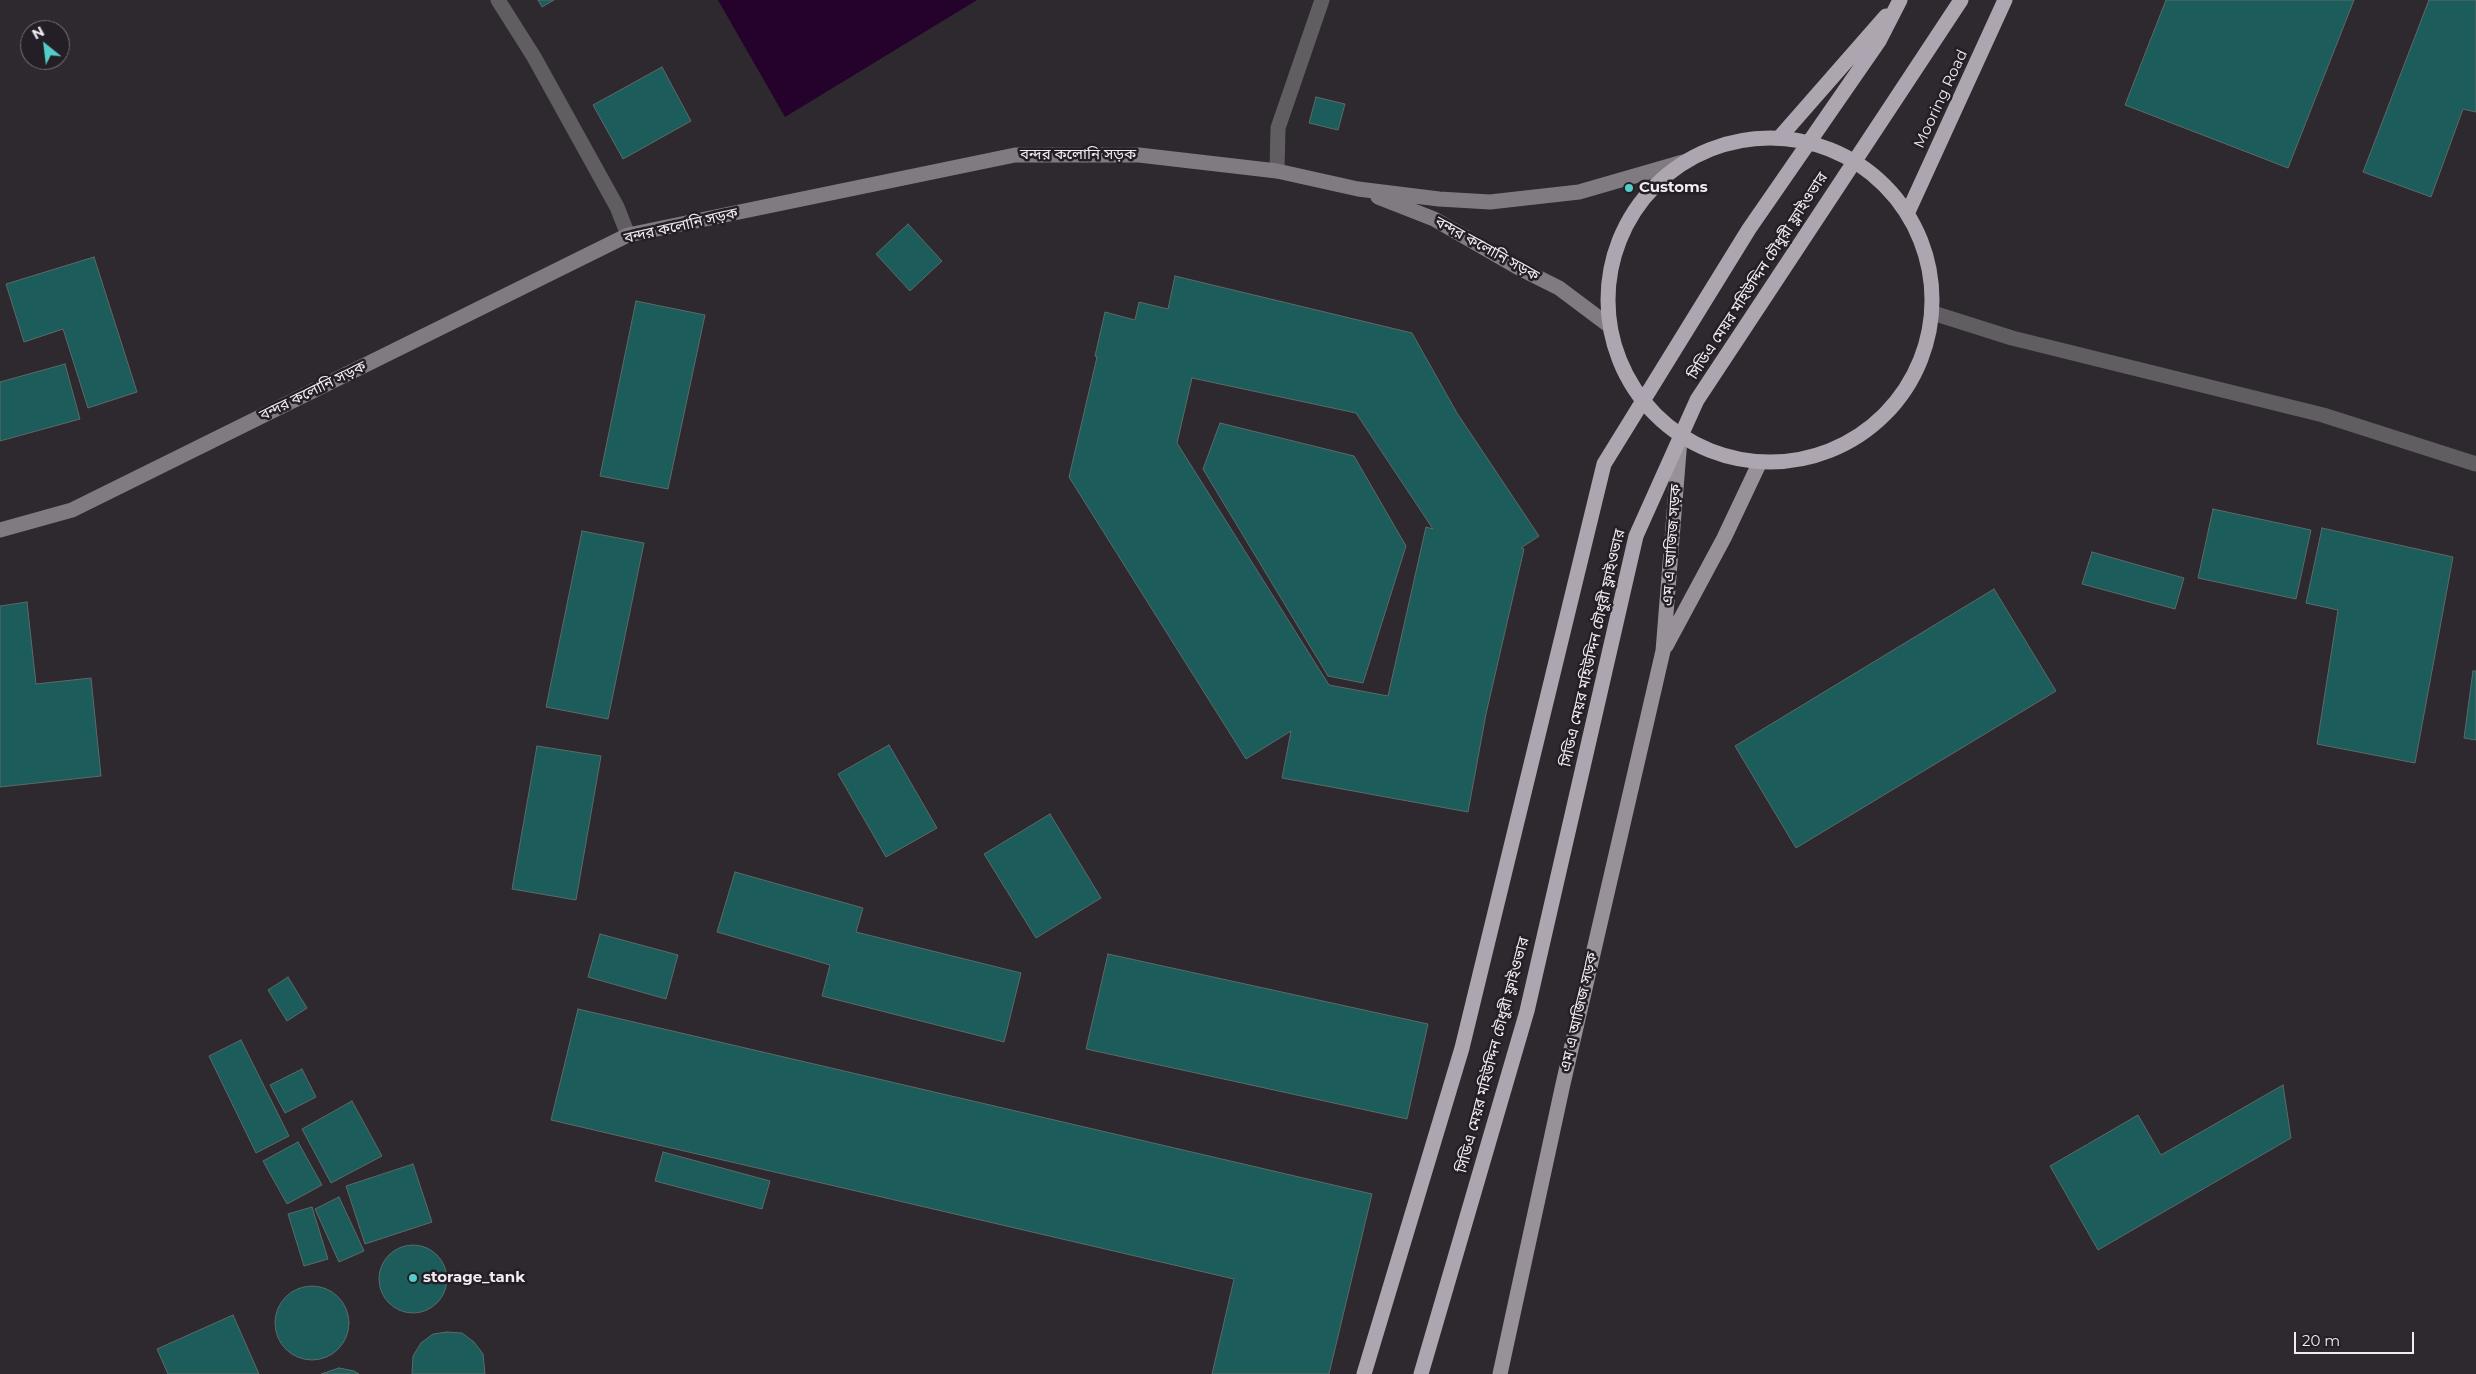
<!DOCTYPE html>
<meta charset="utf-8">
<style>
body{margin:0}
#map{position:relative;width:2476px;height:1374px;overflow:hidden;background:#2e282f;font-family:Montserrat,sans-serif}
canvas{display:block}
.north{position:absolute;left:20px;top:20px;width:50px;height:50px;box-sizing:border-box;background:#241e26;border:1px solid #767077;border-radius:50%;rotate:331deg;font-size:14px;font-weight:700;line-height:20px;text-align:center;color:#f0ecf1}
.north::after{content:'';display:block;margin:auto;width:18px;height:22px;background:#53cdc9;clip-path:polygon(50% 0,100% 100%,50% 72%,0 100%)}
.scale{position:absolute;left:2294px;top:1332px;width:120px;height:22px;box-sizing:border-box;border:2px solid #f0ecf1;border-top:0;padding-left:6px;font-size:15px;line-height:18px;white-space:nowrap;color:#f0ecf1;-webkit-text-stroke:4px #241e26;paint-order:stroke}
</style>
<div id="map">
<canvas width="2476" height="1374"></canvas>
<div class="north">N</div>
<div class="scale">20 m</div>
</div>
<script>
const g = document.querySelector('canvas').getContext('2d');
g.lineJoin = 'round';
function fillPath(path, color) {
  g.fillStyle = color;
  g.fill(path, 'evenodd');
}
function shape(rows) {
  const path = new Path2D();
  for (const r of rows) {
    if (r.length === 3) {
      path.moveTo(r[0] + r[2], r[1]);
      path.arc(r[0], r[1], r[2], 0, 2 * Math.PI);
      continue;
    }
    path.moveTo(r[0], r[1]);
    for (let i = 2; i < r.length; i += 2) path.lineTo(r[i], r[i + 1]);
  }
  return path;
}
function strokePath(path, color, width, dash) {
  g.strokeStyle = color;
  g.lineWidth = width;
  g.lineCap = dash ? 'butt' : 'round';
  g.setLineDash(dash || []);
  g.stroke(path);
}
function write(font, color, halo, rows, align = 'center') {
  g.font = font + ' Montserrat,"Noto Sans Bengali",sans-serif';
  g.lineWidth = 5;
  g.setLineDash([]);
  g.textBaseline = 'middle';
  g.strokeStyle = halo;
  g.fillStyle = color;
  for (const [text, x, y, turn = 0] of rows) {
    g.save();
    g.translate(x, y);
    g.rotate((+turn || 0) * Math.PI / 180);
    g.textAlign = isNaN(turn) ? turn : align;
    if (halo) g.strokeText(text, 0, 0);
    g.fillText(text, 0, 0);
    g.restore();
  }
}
fillPath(shape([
 [718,0,977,0,785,117]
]), '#24022b');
const building = shape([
 [538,0,554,0,542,7,538,0],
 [2166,0,2354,0,2288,168,2125,105,2166,0],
 [2429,0,2476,0,2476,112,2463,109,2431,197,2363,172,2429,0],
 [662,67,691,121,623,159,593,105,662,67],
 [1316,97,1345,104,1338,130,1309,123,1316,97],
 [908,224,942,261,910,291,876,254,908,224],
 [94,257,137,392,88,408,63,329,24,342,6,284,94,257],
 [1175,276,1412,333,1457,413,1539,536,1521,548,1524,549,1486,714,1468,812,1282,778,1291,731,1246,759,1069,477,1097,357,1095,356,1105,312,1135,320,1139,302,1168,309,1175,276],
 [1192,378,1356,413,1433,529,1426,527,1388,696,1329,685,1177,443,1192,378],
 [636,301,705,315,668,489,600,476,636,301],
 [65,364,80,419,0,441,0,382,65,364],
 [1220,423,1354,456,1406,546,1363,683,1328,676,1203,469,1220,423],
 [2213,509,2311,530,2296,599,2198,578,2213,509],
 [2322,528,2453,557,2415,763,2317,744,2338,610,2306,603,2322,528],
 [582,531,644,543,608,719,546,707,582,531],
 [2092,552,2184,578,2175,609,2082,584,2092,552],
 [1994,589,2056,691,1796,848,1735,746,1994,589],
 [27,602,36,684,91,678,101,776,0,787,0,606,27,602],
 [2473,671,2476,671,2476,740,2464,738,2473,671],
 [889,745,937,828,886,857,838,774,889,745],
 [537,746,601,756,576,900,512,889,537,746],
 [1050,814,1101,898,1036,938,984,854,1050,814],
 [735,872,863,908,856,932,1021,973,1004,1042,822,996,830,965,717,932,735,872],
 [600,934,678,955,666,999,588,977,600,934],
 [1108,954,1428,1024,1407,1119,1086,1049,1108,954],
 [288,977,307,1008,287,1021,268,990,288,977],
 [578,1009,1372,1194,1329,1374,1212,1374,1234,1279,551,1120,578,1009],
 [241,1040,289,1136,256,1153,209,1056,241,1040],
 [302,1069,316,1097,285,1113,270,1085,302,1069],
 [2283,1085,2291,1138,2098,1250,2050,1166,2138,1115,2161,1155,2283,1085],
 [352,1101,382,1156,331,1183,302,1129,352,1101],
 [298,1142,322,1185,287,1204,263,1161,298,1142],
 [663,1152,770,1181,762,1209,655,1181,663,1152],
 [413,1164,432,1222,365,1244,346,1186,413,1164],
 [339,1197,364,1251,339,1262,315,1209,339,1197],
 [312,1207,328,1259,304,1266,288,1214,312,1207],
 [413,1279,34],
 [312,1323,37],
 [233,1315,259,1374,168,1374,157,1349,233,1315],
 [447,1332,462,1333,474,1342,483,1354,485,1374,412,1374,413,1356,421,1343,433,1334,447,1332],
 [339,1368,354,1371,359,1374,321,1374,339,1368]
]);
fillPath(building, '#1c5c5a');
strokePath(building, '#5c6a69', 1);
strokePath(shape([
 [498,0,534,57,617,207,628,235],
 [1277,171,1278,128,1322,0],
 [1933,313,2012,338,2323,415,2476,464]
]), '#615e62', 15);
strokePath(shape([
 [1378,197,1434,219,1519,268,1559,288,1607,324],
 [0,530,72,510,628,235,1015,155,1139,155,1277,171,1358,189,1439,199,1490,202,1579,192,1683,162]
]), '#807b81', 15);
strokePath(shape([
 [1666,646,1724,538,1759,464],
 [1500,1374,1563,1084,1663,651,1680,439]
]), '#989199', 15);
strokePath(shape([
 [1780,137,1886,16],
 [1770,300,162],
 [1908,212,2005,0],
 [1364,1374,1462,1048,1604,464,1749,229,1879,41,1900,0],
 [1421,1374,1527,1011,1636,536,1697,400,1961,0]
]), '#ada5af', 15);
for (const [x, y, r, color] of [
 [1629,188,5,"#53cdc9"],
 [413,1278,5,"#53cdc9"]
]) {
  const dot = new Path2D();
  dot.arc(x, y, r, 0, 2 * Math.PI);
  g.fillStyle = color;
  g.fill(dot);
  strokePath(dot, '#241e26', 2);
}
write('15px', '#f0ecf1', '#241e26', [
 ["Mooring Road",1941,99,-65],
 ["বন্দর কলোনি সড়ক",1078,155],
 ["বন্দর কলোনি সড়ক",681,226,-13],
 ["বন্দর কলোনি সড়ক",1487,249,29],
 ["সিডিএ মেয়র মহিউদ্দিন চৌধুরী ফ্লাইওভার",1758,276,-57],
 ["বন্দর কলোনি সড়ক",313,391,-26],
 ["এম এ আজিজ সড়ক",1672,545,-86],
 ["সিডিএ মেয়র মহিউদ্দিন চৌধুরী ফ্লাইওভার",1593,648,-77],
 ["এম এ আজিজ সড়ক",1579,1012,-77],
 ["সিডিএ মেয়র মহিউদ্দিন চৌধুরী ফ্লাইওভার",1493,1055,-75]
]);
write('bold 15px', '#f0ecf1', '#241e26', [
 ["Customs",1639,188],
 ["storage_tank",423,1278]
], 'left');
</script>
